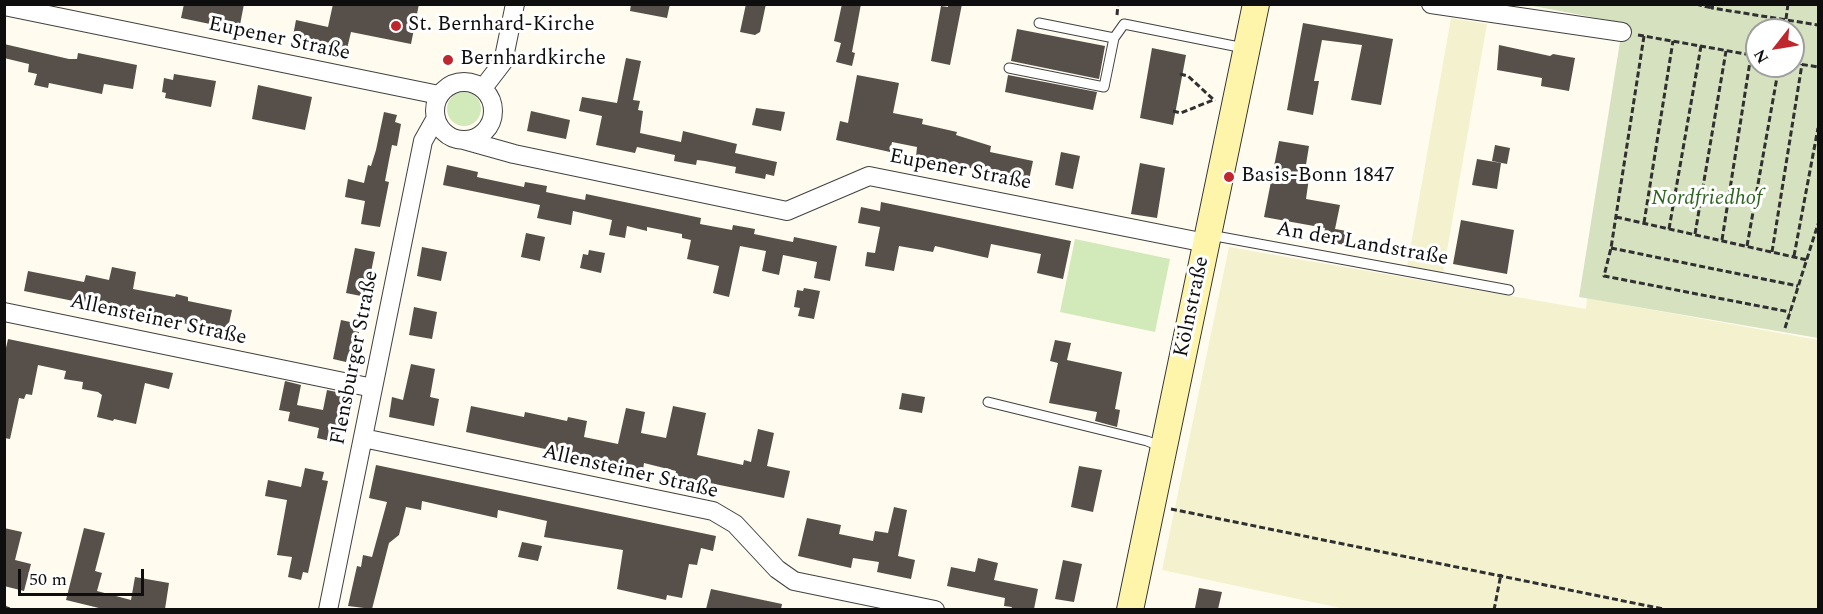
<!DOCTYPE html>
<meta charset="utf-8">
<style>
body{margin:0}
#map{position:relative;width:1823px;height:614px;overflow:hidden;background:#fffcef;font-family:Spectral,serif}
canvas{display:block}
.frame{position:absolute;inset:0;border:6px solid #0e0e0e;pointer-events:none}
.north{position:absolute;left:1745px;top:18px;width:60px;height:60px;box-sizing:border-box;background:#fff;border:2px solid #9f9f9f;border-radius:50%;rotate:239deg;font-size:16px;font-weight:700;line-height:24px;text-align:center;color:#0e0e0e}
.north::after{content:'';display:block;margin:auto;width:21px;height:27px;background:#bd272d;clip-path:polygon(50% 0,100% 100%,50% 72%,0 100%)}
.scale{position:absolute;left:18px;top:569px;width:126px;height:27px;box-sizing:border-box;border:3px solid #0e0e0e;border-top:0;padding-left:8px;font-size:18px;line-height:21px;white-space:nowrap;color:#0e0e0e;-webkit-text-stroke:4px #fff;paint-order:stroke}
</style>
<div id="map">
<canvas width="1823" height="614"></canvas>
<div class="frame"></div>
<div class="north">N</div>
<div class="scale">50 m</div>
</div>
<script>
const g = document.querySelector('canvas').getContext('2d');
g.lineJoin = 'round';
function fillPath(path, color) {
  g.fillStyle = color;
  g.fill(path, 'evenodd');
}
function shape(rows) {
  const path = new Path2D();
  for (const r of rows) {
    if (r.length === 3) {
      path.moveTo(r[0] + r[2], r[1]);
      path.arc(r[0], r[1], r[2], 0, 2 * Math.PI);
      continue;
    }
    path.moveTo(r[0], r[1]);
    for (let i = 2; i < r.length; i += 2) path.lineTo(r[i], r[i + 1]);
  }
  return path;
}
function strokePath(path, color, width, dash) {
  g.strokeStyle = color;
  g.lineWidth = width;
  g.lineCap = dash ? 'butt' : 'round';
  g.setLineDash(dash || []);
  g.stroke(path);
}
function write(font, color, halo, rows, align = 'center') {
  g.font = font + ' Spectral,serif';
  g.lineWidth = 6;
  g.setLineDash([]);
  g.textBaseline = 'middle';
  g.strokeStyle = halo;
  g.fillStyle = color;
  for (const [text, x, y, turn = 0] of rows) {
    g.save();
    g.translate(x, y);
    g.rotate((+turn || 0) * Math.PI / 180);
    g.textAlign = isNaN(turn) ? turn : align;
    if (halo) g.strokeText(text, 0, 0);
    g.fillText(text, 0, 0);
    g.restore();
  }
}
fillPath(shape([
 [1451,18,1487,24,1443,273,1407,267],
 [1229,247,1586,309,1587,298,1818,340,1818,609,1345,609,1162,570]
]), '#f4f1cf');
fillPath(shape([
 [464,109,17],
 [1075,239,1170,259,1155,332,1060,312]
]), '#d2e9b9');
fillPath(shape([
 [1528,5,1818,5,1818,338,1579,297,1623,23],
 [1757,30,1793,30,1793,66,1757,66]
]), '#d6e1c0');
fillPath(shape([
 [184,4,244,4,239,30,181,18],
 [333,4,419,4,411,44,351,32,346,53,292,41,296,20,328,27],
 [631,4,670,4,667,18,630,11],
 [746,4,766,4,760,32,755,35,740,32],
 [842,4,861,4,852,52,855,53,852,66,836,62,841,43,834,41],
 [948,4,962,4,950,65,931,61,941,6,948,7],
 [1303,23,1393,39,1381,105,1351,100,1362,45,1322,40,1314,81,1319,81,1313,115,1287,110],
 [1017,29,1105,46,1099,79,1011,61],
 [4,44,69,59,77,59,78,53,137,65,133,89,104,84,102,94,49,83,48,88,34,85,37,74,28,72,29,64,4,58],
 [1499,45,1550,56,1553,54,1575,58,1569,91,1541,86,1542,78,1497,70],
 [1152,48,1186,55,1173,125,1140,118],
 [626,58,641,61,633,100,640,101,638,110,643,111,640,133,681,142,683,131,737,144,735,153,777,162,774,176,766,174,765,179,735,173,736,167,705,161,697,160,696,165,674,161,675,155,637,147,635,153,596,145,602,116,579,111,582,97,617,103],
 [174,74,216,81,211,107,165,98,166,93,162,92,164,78,173,80],
 [857,75,899,83,893,113,923,119,922,124,957,132,956,135,991,146,990,152,1033,161,1029,180,916,157,917,147,892,142,890,152,836,140,840,121,848,123],
 [1008,75,1097,92,1093,110,1005,92],
 [258,85,312,97,305,130,252,119],
 [756,108,785,112,781,131,752,125],
 [531,111,570,120,566,139,527,131],
 [384,112,397,115,395,122,401,124,397,146,392,145,389,160,385,181,389,182,380,227,361,224,365,201,345,197,348,179,364,183,368,165,371,166,376,150],
 [1279,141,1309,146,1304,177,1309,178,1306,199,1340,205,1335,229,1347,231,1345,245,1323,241,1325,228,1264,217],
 [1495,145,1510,148,1507,164,1492,161],
 [1061,152,1080,156,1073,189,1055,185],
 [1477,159,1501,163,1497,189,1472,185],
 [1140,163,1165,168,1157,218,1131,214],
 [447,165,478,172,477,177,524,187,525,182,547,186,546,192,570,197,585,200,586,194,701,218,700,224,732,230,733,225,755,229,754,234,778,239,793,242,794,237,837,246,830,281,814,278,817,262,783,255,779,275,762,271,766,251,740,246,729,297,713,293,719,266,687,259,691,240,682,238,682,234,647,227,647,231,627,226,625,238,609,235,612,220,573,211,571,225,537,218,540,205,443,185],
 [881,202,1071,241,1063,279,1037,273,1041,254,991,244,988,258,935,246,933,252,899,246,894,271,865,266,867,252,875,253,880,227,858,223,861,207,880,211],
 [1461,220,1514,230,1507,274,1453,264],
 [526,233,545,237,540,261,521,257],
 [422,247,447,252,441,281,417,276],
 [355,248,375,252,366,297,346,293],
 [589,250,605,253,601,273,580,268,583,254,588,255],
 [112,267,136,272,133,289,175,297,176,294,188,297,188,301,232,310,227,332,24,291,28,271,84,282,86,275,109,280],
 [804,288,820,291,814,319,798,316,800,308,794,307,797,290,803,291],
 [414,307,437,312,432,339,409,335],
 [341,320,355,323,353,331,359,332,354,355,348,354,346,362,333,359],
 [8,339,173,373,169,389,145,383,136,424,114,419,113,421,97,417,102,395,98,392,82,389,83,382,64,379,66,371,38,365,32,395,26,394,24,399,19,398,10,439,4,438,4,357],
 [1055,340,1071,343,1067,360,1122,372,1115,409,1120,410,1117,427,1095,421,1097,412,1049,403,1058,363,1050,361],
 [411,364,435,369,430,397,439,399,434,426,389,417,392,397,403,400],
 [285,381,301,385,297,405,323,410,327,390,346,394,338,434,332,433,330,441,317,438,319,428,288,421,290,412,279,410],
 [902,393,925,397,922,413,899,409],
 [471,406,524,417,525,412,567,421,568,417,587,421,584,437,618,444,626,408,645,412,641,433,666,438,673,406,706,413,697,455,743,465,744,460,751,462,758,429,774,433,767,466,790,471,784,498,675,476,676,471,644,463,643,470,466,432],
 [376,465,716,536,713,551,701,548,697,565,689,564,682,598,667,595,666,600,617,589,623,550,544,537,547,521,498,510,497,518,422,501,421,510,406,507,399,535,389,543,372,609,348,606,357,566,361,567,363,555,372,557,387,502,369,498],
 [1079,466,1102,470,1093,512,1071,507],
 [305,468,324,472,322,480,328,481,308,573,303,572,301,580,288,577,292,557,277,555,287,500,265,496,268,480,301,487],
 [894,507,907,510,898,556,915,560,911,579,877,572,879,562,853,558,851,568,798,556,807,518,841,525,839,534,873,541,875,531,888,533],
 [4,528,22,532,15,560,31,564,24,591,4,586],
 [84,528,105,533,95,571,102,573,97,591,131,600,135,577,169,583,165,609,103,609,66,600],
 [522,542,542,546,538,561,518,557],
 [978,558,998,563,994,580,1038,589,1034,609,1011,609,1012,607,1004,606,1005,598,947,586,951,567,975,572],
 [1063,560,1082,564,1074,602,1055,599],
 [1199,588,1222,592,1218,609,1195,608],
 [711,589,782,604,781,609,706,609]
]), '#564f4a');
const service = shape([
 [1039,23,1114,38,1124,24,1244,48],
 [1009,68,1104,87,1114,38],
 [1210,235,1509,290],
 [988,402,1147,441,1162,447]
]);
const minor = shape([
 [1431,4,1622,32],
 [4,6,439,95],
 [464,111,29],
 [483,88,503,62,515,4],
 [464,140,514,154,787,211,869,176,1206,243],
 [4,312,373,388],
 [363,438,713,511,735,524,777,569,794,581,935,610],
 [328,610,423,141,436,118]
]);
const secondary = shape([
 [1130,610,1256,4]
]);
strokePath(service, '#414141', 11);
strokePath(minor, '#414141', 20);
strokePath(secondary, '#303030', 28);
strokePath(shape([
 [1696,4,1712,8],
 [1713,4,1712,8,1818,25],
 [1117,15,1118,4],
 [1786,19,1788,4],
 [1638,35,1757,56],
 [1644,36,1611,248,1604,276,1790,312],
 [1793,63,1818,67],
 [1180,74,1188,76,1215,101],
 [1173,111,1181,113,1213,100],
 [1616,217,1807,260],
 [1644,223,1673,41],
 [1669,229,1701,46],
 [1695,234,1726,51],
 [1722,240,1751,55],
 [1747,246,1779,66],
 [1611,248,1798,286],
 [1772,252,1802,64],
 [1794,256,1818,128],
 [1785,328,1818,224],
 [1171,509,1668,610],
 [4,607,13,610],
 [1494,610,1501,574]
]), '#303030', 3, [6, 3]);
strokePath(service, '#fff', 9);
strokePath(minor, '#fff', 18);
strokePath(secondary, '#fef5ab', 26);
for (const [x, y, r, color] of [
 [396,26,6,"#bd272d"],
 [448,60,6,"#bd272d"],
 [1229,177,6,"#bd272d"]
]) {
  const dot = new Path2D();
  dot.arc(x, y, r, 0, 2 * Math.PI);
  g.fillStyle = color;
  g.fill(dot);
  strokePath(dot, '#fff', 2);
}
write('21px', '#0e0e0e', '#fff', [
 ["St. Bernhard-Kirche",408,26],
 ["Bernhardkirche",460,60],
 ["Basis-Bonn 1847",1241,177]
], 'left');
write('21px', '#0e0e0e', '#fff', [
 ["Eupener Straße",279,40,12],
 ["Eupener Straße",960,171,11],
 ["An der Landstraße",1362,245,10],
 ["Kölnstraße",1193,307,-78],
 ["Allensteiner Straße",158,321,12],
 ["Flensburger Straße",356,358,-79],
 ["Allensteiner Straße",630,473,13]
]);
write('italic 21px', '#2d651e', '#fff', [
 ["Nordfriedhof",1707,200]
]);
</script>
